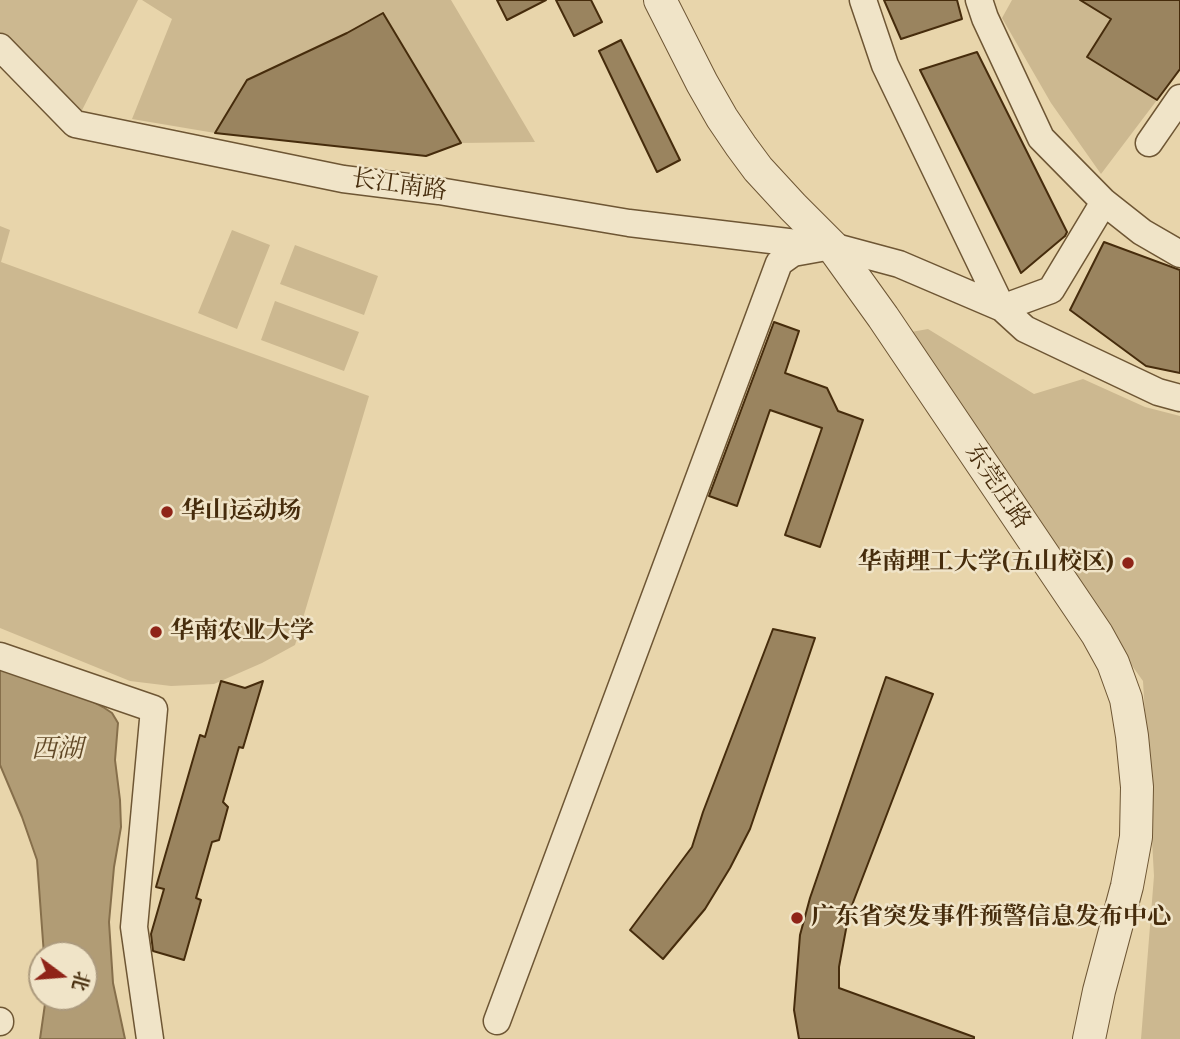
<!DOCTYPE html>
<meta charset="utf-8">
<style>
body{margin:0}
#map{position:relative;width:1180px;height:1039px;overflow:hidden;background:#e8d5ab;font-family:"Gentium Book Plus","Noto Serif SC",serif}
canvas{display:block}
.north{position:absolute;left:28px;top:941px;width:70px;height:70px;box-sizing:border-box;background:#f0e4c8;border:2px solid #ac9a7d;border-radius:50%;rotate:106deg;font-size:19px;font-weight:700;line-height:28px;text-align:center;color:#462c0c}
.north::after{content:'';display:block;margin:auto;width:24px;height:32px;background:#8f2418;clip-path:polygon(50% 0,100% 100%,50% 72%,0 100%)}
</style>
<div id="map">
<canvas width="1180" height="1039"></canvas>
<div class="north">北</div>
</div>
<script>
const g = document.querySelector('canvas').getContext('2d');
g.lineJoin = 'round';
function fillPath(path, color) {
  g.fillStyle = color;
  g.fill(path, 'evenodd');
}
function shape(rows) {
  const path = new Path2D();
  for (const r of rows) {
    path.moveTo(r[0], r[1]);
    for (let i = 2; i < r.length; i += 2) path.lineTo(r[i], r[i + 1]);
  }
  return path;
}
function strokePath(path, color, width, dash) {
  g.strokeStyle = color;
  g.lineWidth = width;
  g.lineCap = dash ? 'butt' : 'round';
  g.setLineDash(dash || []);
  g.stroke(path);
}
function write(font, color, halo, rows, align = 'center') {
  g.font = font + ' "Gentium Book Plus","Noto Serif SC",serif';
  g.lineWidth = 5;
  g.setLineDash([]);
  g.textBaseline = 'middle';
  g.strokeStyle = halo;
  g.fillStyle = color;
  for (const [text, x, y, turn = 0] of rows) {
    g.save();
    g.translate(x, y);
    g.rotate((+turn || 0) * Math.PI / 180);
    g.textAlign = isNaN(turn) ? turn : align;
    if (halo) g.strokeText(text, 0, 0);
    g.fillText(text, 0, 0);
    g.restore();
  }
}
fillPath(shape([
 [0,0,138,0,75,124,0,47],
 [142,0,451,0,535,142,461,143,383,13,347,33,247,80,215,133,132,119,172,19],
 [1012,0,1080,0,1111,19,1087,57,1157,100,1101,174,1051,103,1002,18],
 [0,226,10,230,1,262,369,396,295,645,262,663,214,684,171,686,130,681,0,628],
 [232,230,270,245,237,329,198,313],
 [295,245,378,276,364,315,280,284],
 [275,301,359,332,344,371,261,340],
 [928,329,1034,394,1083,379,1145,407,1180,416,1180,1039,1141,1039,1154,876,1143,681,894,335]
]), '#ccb890');
const water = shape([
 [0,664,77,693,103,707,112,713,118,723,115,760,120,800,121,827,114,867,109,922,113,983,125,1039,40,1039,46,997,84,997,84,955,44,955,37,860,22,817,0,765,0,664]
]);
fillPath(water, '#b19c75');
strokePath(water, '#866f4b', 2);
const building = shape([
 [497,0,546,0,507,20,497,0],
 [556,0,591,0,602,22,574,36,556,0],
 [884,0,957,0,962,19,901,39,884,0],
 [1080,0,1180,0,1180,69,1157,100,1087,57,1111,19,1080,0],
 [383,13,461,143,426,156,215,133,247,80,347,33,383,13],
 [621,40,680,160,657,172,599,51,621,40],
 [977,52,1067,232,1065,236,1021,273,920,70,977,52],
 [1104,242,1180,270,1180,373,1146,366,1070,310,1104,242],
 [774,322,799,331,785,373,827,388,838,411,863,420,820,547,785,535,822,428,770,410,737,506,709,496,774,322],
 [773,629,815,638,750,829,730,868,705,909,663,959,630,930,692,847,703,812,773,629],
 [886,677,933,694,849,913,839,967,839,988,974,1037,974,1039,799,1039,794,1010,800,935,810,898,886,677],
 [221,681,245,688,263,681,243,748,239,747,223,802,228,807,219,840,212,842,196,898,201,900,184,960,153,951,151,934,164,889,156,887,200,735,205,737,221,681]
]);
fillPath(building, '#9a845f');
strokePath(building, '#462c0c', 2);
const minor = shape([
 [863,0,885,65,1002,308,1051,290,1104,202],
 [979,0,985,18,1041,138,1104,202,1142,232,1180,254],
 [0,47,75,124,343,179,439,191,629,223,813,245],
 [1149,143,1180,98],
 [0,656,154,709,134,927,150,1039],
 [0,1021,0,1022],
 [497,1021,779,263,793,253,832,246,899,264,1002,308,1025,329,1158,392,1180,398]
]);
const tertiary = shape([
 [660,0,702,83,722,118,741,146,758,169,793,207,832,246,883,317,1097,634,1113,663,1126,699,1132,736,1137,787,1136,837,1127,886,1099,991,1089,1039]
]);
strokePath(minor, '#6e5634', 29);
strokePath(tertiary, '#6e5634', 34);
strokePath(minor, '#f0e4c8', 26);
strokePath(tertiary, '#f0e4c8', 32);
for (const [x, y, r, color] of [
 [167,512,7,"#8f2418"],
 [1128,563,7,"#8f2418"],
 [156,632,7,"#8f2418"],
 [797,918,7,"#8f2418"]
]) {
  const dot = new Path2D();
  dot.arc(x, y, r, 0, 2 * Math.PI);
  g.fillStyle = color;
  g.fill(dot);
  strokePath(dot, '#f0e4c8', 2.5);
}
write('24px', '#462c0c', '#f0e4c8', [
 ["长江南路",399,186,8],
 ["东莞庄路",997,487,56]
]);
write('bold 24px', '#462c0c', '#f0e4c8', [
 ["华山运动场",181,512],
 ["华南理工大学(五山校区)",1114,563,"right"],
 ["华南农业大学",170,632],
 ["广东省突发事件预警信息发布中心",811,918]
], 'left');
write('italic 26px', '#614826', '#f0e4c8', [
 ["西湖",57,750]
]);
</script>
